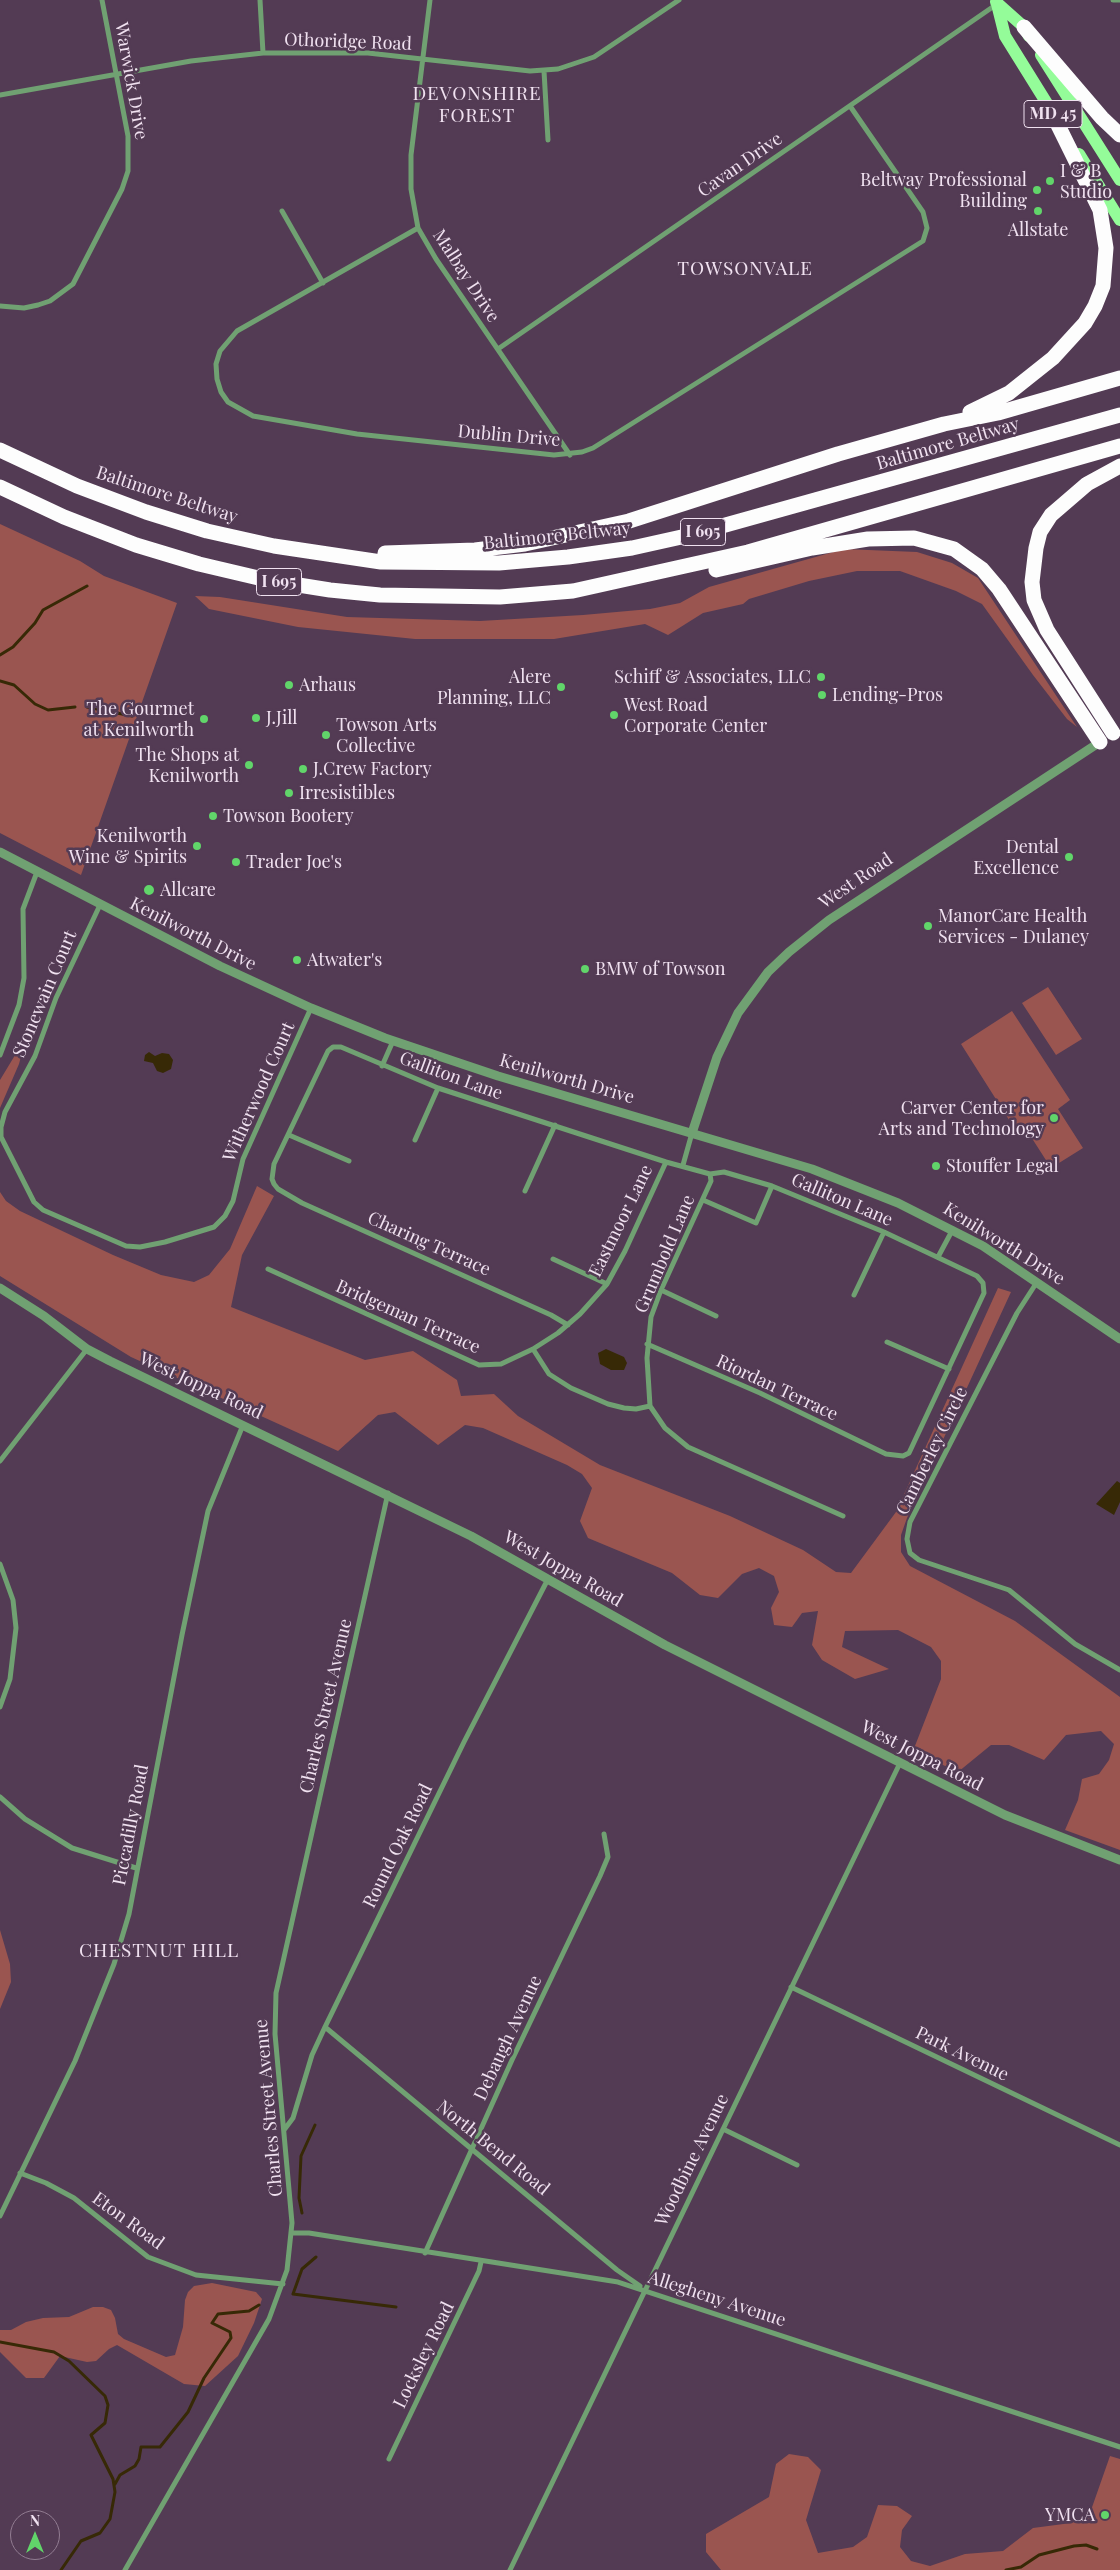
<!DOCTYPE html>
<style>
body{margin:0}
#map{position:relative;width:1120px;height:2570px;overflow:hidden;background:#533b54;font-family:"Playfair Display",serif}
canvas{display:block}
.north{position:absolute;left:10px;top:2510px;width:50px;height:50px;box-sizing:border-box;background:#533b54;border:1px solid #927d92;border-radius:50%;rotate:0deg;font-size:14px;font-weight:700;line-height:20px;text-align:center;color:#f0e1f0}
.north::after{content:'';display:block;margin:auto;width:18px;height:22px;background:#61d56a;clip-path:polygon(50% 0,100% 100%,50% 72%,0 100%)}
</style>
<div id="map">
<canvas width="1120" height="2570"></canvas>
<div class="north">N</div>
</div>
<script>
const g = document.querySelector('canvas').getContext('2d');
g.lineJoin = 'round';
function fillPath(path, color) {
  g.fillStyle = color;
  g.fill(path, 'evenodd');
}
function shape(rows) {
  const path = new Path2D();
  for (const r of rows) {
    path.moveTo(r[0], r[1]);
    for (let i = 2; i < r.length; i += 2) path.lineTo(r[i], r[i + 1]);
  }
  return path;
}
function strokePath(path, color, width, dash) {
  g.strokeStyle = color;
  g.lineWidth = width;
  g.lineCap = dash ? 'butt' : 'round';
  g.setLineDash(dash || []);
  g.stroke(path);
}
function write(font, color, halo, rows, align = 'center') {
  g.font = font + ' "Playfair Display",serif';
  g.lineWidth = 5;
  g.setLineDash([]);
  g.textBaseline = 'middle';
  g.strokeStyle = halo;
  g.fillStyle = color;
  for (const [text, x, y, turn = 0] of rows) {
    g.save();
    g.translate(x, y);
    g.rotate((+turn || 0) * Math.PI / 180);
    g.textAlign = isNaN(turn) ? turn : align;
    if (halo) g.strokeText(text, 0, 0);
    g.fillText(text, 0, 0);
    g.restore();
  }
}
fillPath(shape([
 [0,524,80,561,104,576,177,603,81,875,0,833],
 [844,549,917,552,952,563,978,578,1077,727,1067,719,1033,675,982,604,956,591,900,571,857,571,809,581,749,599,743,604,703,613,668,635,645,624,554,639,415,639,298,627,209,609,195,596,220,597,347,617,480,621,583,615,650,609,680,603,709,587],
 [1048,987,1082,1039,1056,1055,1022,1003],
 [1012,1011,1070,1100,1058,1109,1083,1148,1051,1168,1026,1129,1018,1134,961,1044],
 [26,1037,19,1064,0,1108,0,1080],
 [257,1186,274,1196,242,1255,231,1307,365,1360,413,1351,457,1380,461,1396,494,1394,518,1416,600,1465,730,1516,803,1550,836,1572,851,1573,896,1512,998,1288,1011,1292,907,1518,901,1535,901,1552,910,1566,1015,1621,1120,1697,1120,1850,1065,1830,1078,1800,1082,1779,1099,1774,1109,1760,1114,1744,1101,1731,1066,1735,1044,1760,1009,1745,991,1745,958,1772,913,1751,941,1679,941,1661,931,1647,898,1630,845,1631,842,1647,889,1669,855,1679,822,1660,812,1645,818,1611,802,1613,792,1627,774,1625,771,1608,779,1592,774,1576,759,1568,742,1574,718,1598,700,1595,672,1573,588,1538,580,1521,592,1488,582,1474,567,1465,483,1428,465,1425,438,1445,395,1412,378,1415,338,1451,131,1357,0,1276,0,1192,6,1201,20,1211,113,1255,161,1275,194,1282,209,1275,230,1249],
 [0,1930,10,1964,11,1982,0,2009],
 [212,2283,256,2292,262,2299,254,2323,238,2356,205,2386,184,2384,117,2345,109,2349,96,2361,87,2362,60,2356,44,2378,26,2378,0,2352,0,2330,11,2330,26,2322,43,2318,69,2317,93,2307,103,2307,111,2310,115,2318,118,2334,124,2339,166,2357,175,2355,183,2327,185,2300,188,2292,194,2286],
 [789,2454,808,2457,821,2470,806,2520,818,2553,853,2547,867,2537,878,2505,897,2506,912,2516,902,2530,900,2547,911,2561,930,2566,965,2554,1003,2551,1033,2528,1071,2523,1090,2513,1110,2456,1120,2459,1120,2570,721,2570,706,2552,706,2534,769,2497,776,2464]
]), '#9a5550');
fillPath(shape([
 [149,1052,155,1056,162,1053,169,1054,173,1060,171,1069,163,1073,157,1071,153,1063,144,1061,145,1055],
 [606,1349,624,1357,627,1363,624,1370,611,1370,600,1364,598,1353],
 [1117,1481,1120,1483,1120,1502,1114,1515,1096,1504]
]), '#372906');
strokePath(shape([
 [0,655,13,647,35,623,43,610,87,586],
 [0,681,14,685,35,704,48,710,75,707],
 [87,707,132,716],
 [302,2213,299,2198,301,2156,315,2125],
 [316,2257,302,2269,293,2294,396,2307],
 [0,2342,54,2352,69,2361,105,2396,108,2405,105,2423,91,2435,113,2479,115,2492,110,2519,100,2533,81,2541,61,2570],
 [115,2484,120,2475,135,2466,139,2459,141,2447,160,2447,188,2412,204,2378,231,2338,230,2332,212,2323,218,2314,249,2311,259,2305],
 [1006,2570,1021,2567,1039,2555,1074,2546,1086,2545,1097,2549]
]), '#372906', 3);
strokePath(shape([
 [260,0,263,53],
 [430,0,411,155,411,189,418,228,436,259,570,455],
 [1113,0,1120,0],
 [544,71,548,140],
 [0,95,191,61,263,53,368,53,530,71,558,69,594,57,679,0],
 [282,211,323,283],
 [418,228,237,331,220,351,216,364,217,379,221,392,228,402,253,416,357,434,554,455,582,452,593,448,923,241,927,228,923,212,850,106],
 [0,306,24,308,38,305,50,301,73,284,122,189,128,171,128,136,102,0],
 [498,349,997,4],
 [100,905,56,998,35,1056,5,1112,1,1127,1,1137,34,1202,43,1210,126,1246,140,1247,165,1242,214,1227,225,1216,233,1201,243,1159,311,1008],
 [0,1055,19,1005,24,978,23,909,37,872],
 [382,1066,393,1041],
 [289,1135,349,1161],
 [415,1140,438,1088],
 [683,1165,692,1133],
 [710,1174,711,1181,661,1290,651,1317,647,1358,650,1406,665,1428,688,1447,843,1516],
 [525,1191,555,1125],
 [703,1200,756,1223,772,1186],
 [938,1257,953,1229],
 [553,1259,607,1284],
 [268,1269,479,1365,501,1364,533,1349,549,1374,571,1388,608,1404,624,1408,636,1409,650,1406],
 [1037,1282,1017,1313,910,1522,907,1539,910,1553,919,1560,1009,1590,1075,1644,1120,1670],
 [661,1290,716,1316],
 [854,1295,884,1232],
 [568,1325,551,1315,302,1203,278,1189,274,1184,272,1179,274,1164,328,1051,333,1047,341,1047,438,1088,666,1162,710,1174,724,1172,772,1186,884,1232,977,1276,983,1283,984,1293,909,1453,903,1456,886,1454,760,1393,647,1344],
 [887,1342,949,1369],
 [533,1349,558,1333,580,1314,607,1284,625,1251,666,1162],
 [0,1461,87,1349],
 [0,1564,13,1600,16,1628,10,1679,0,1707],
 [0,1797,25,1819,72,1848,136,1868],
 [791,1987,1120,2145],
 [325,2027,617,2270,640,2286],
 [723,2129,797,2165],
 [284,2130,293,2118,312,2055,325,2027,464,1742,548,1579],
 [20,2173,46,2183,74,2198,148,2257,196,2275,283,2284],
 [0,2216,75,2061,114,1964,129,1914,182,1635,208,1511,243,1425],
 [292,2233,309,2233,618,2282,1120,2447],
 [425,2253,512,2060,600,1876,608,1857,604,1834],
 [389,2459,479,2271,481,2262],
 [125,2570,269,2319,287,2270,292,2223,275,2034,276,1993,388,1493],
 [510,2570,900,1763]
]), '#70a172', 5);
strokePath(shape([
 [0,852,220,966,311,1008,385,1038,498,1076,812,1169,898,1203,983,1246,1120,1339],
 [692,1133,717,1057,738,1013,768,972,789,952,829,920,1100,742],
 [0,1288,44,1316,87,1349,110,1361,471,1536,665,1645,1005,1815,1120,1860]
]), '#70a172', 9);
strokePath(shape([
 [996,2,1024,27,1029,36],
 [997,4,1005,36,1056,118],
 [1041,55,1120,180],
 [1079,154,1120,220]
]), '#94fc99', 12);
strokePath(shape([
 [1024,27,1102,118,1120,135],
 [970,412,1009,393,1053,358,1085,323,1095,306,1103,286,1106,248,1100,210,1051,111],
 [0,450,77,486,146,512,207,531,274,546,381,562,499,563,568,557,632,548,686,536,1120,415],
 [0,487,64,517,136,545,199,564,267,580,330,590,380,595,500,597,573,591,748,552,1120,446],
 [385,553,475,550,525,544,629,521,838,454,944,424,998,413,1120,378],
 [716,570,812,548,868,539,914,538,954,549,982,569,999,589,1100,742],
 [1113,733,1047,630,1034,600,1032,582,1036,548,1040,532,1051,515,1087,484,1120,466]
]), '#fdfdfd', 15);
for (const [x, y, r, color] of [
 [1050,181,5,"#61d56a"],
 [1037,190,5,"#61d56a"],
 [1038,211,5,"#61d56a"],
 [821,677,5,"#61d56a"],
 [289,685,5,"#61d56a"],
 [561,687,5,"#61d56a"],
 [822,695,5,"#61d56a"],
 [614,715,5,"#61d56a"],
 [256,718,5,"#61d56a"],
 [204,719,5,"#61d56a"],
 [326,735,5,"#61d56a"],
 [249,765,5,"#61d56a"],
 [303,769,5,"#61d56a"],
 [289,793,5,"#61d56a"],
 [213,816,5,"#61d56a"],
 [197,846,5,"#61d56a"],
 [1069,857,5,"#61d56a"],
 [236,862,5,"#61d56a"],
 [149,890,6,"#61d56a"],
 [928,926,5,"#61d56a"],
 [297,960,5,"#61d56a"],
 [585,969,5,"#61d56a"],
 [1054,1118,5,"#61d56a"],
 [936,1166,5,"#61d56a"],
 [1105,2515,5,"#61d56a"]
]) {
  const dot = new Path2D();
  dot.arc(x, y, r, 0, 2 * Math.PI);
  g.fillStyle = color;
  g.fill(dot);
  strokePath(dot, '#533b54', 2);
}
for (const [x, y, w] of [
 [1053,114,58],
 [703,532,45],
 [279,582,45]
]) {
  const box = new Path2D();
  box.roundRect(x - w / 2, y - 13.5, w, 27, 4);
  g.fillStyle = '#533b54';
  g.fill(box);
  strokePath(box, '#f0e1f0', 1);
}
write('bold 16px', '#f0e1f0', null, [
 ["MD 45",1053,114],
 ["I 695",703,532],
 ["I 695",279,582]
]);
write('18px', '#f0e1f0', '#533b54', [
 ["Othoridge Road",348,42,2],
 ["Warwick Drive",131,81,80],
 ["Cavan Drive",740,165,-35],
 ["Malbay Drive",466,276,57],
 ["Dublin Drive",509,436,5],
 ["Baltimore Beltway",948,444,-16],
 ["Baltimore Beltway",167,495,18],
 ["Baltimore Beltway",557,536,-6],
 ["West Road",856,881,-34],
 ["Kenilworth Drive",193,934,27],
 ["Stonewain Court",45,994,-67],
 ["Galliton Lane",451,1076,20],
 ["Kenilworth Drive",567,1079,16],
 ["Witherwood Court",259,1092,-66],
 ["Galliton Lane",842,1200,23],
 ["Eastmoor Lane",621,1221,-64],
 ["Charing Terrace",429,1244,24],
 ["Kenilworth Drive",1004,1244,32],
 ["Grumbold Lane",665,1254,-67],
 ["Bridgeman Terrace",408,1317,24],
 ["West Joppa Road",201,1386,25],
 ["Riordan Terrace",777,1388,25],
 ["Camberley Circle",932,1451,-64],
 ["West Joppa Road",563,1569,30],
 ["Charles Street Avenue",326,1706,-77],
 ["West Joppa Road",922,1756,27],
 ["Piccadilly Road",131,1825,-79],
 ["Round Oak Road",398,1846,-64],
 ["Debaugh Avenue",508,2038,-65],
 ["Park Avenue",962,2054,26],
 ["Charles Street Avenue",269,2108,-95],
 ["North Bend Road",493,2148,39],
 ["Woodbine Avenue",692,2160,-64],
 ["Eton Road",128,2221,36],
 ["Allegheny Avenue",717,2299,18],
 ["Locksley Road",424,2355,-64]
]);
write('18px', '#f0e1f0', '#533b54', [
 ["I & B",1060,171],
 ["Studio",1060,192],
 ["Beltway Professional",1027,180,"right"],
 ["Building",1027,201,"right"],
 ["Allstate",1038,230,"center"],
 ["Alere",551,677,"right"],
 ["Planning, LLC",551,698,"right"],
 ["Schiff & Associates, LLC",811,677,"right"],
 ["Arhaus",299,685],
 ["Lending-Pros",832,695],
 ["West Road",624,705],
 ["Corporate Center",624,726],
 ["The Gourmet",194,709,"right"],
 ["at Kenilworth",194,730,"right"],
 ["J.Jill",266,718],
 ["Towson Arts",336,725],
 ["Collective",336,746],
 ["The Shops at",239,755,"right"],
 ["Kenilworth",239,776,"right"],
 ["J.Crew Factory",313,769],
 ["Irresistibles",299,793],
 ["Towson Bootery",223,816],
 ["Kenilworth",187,836,"right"],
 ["Wine & Spirits",187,857,"right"],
 ["Dental",1059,847,"right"],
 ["Excellence",1059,868,"right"],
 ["Trader Joe's",246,862],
 ["Allcare",160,890],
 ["ManorCare Health",938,916],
 ["Services - Dulaney",938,937],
 ["Atwater's",307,960],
 ["BMW of Towson",595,969],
 ["Carver Center for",1044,1108,"right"],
 ["Arts and Technology",1044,1129,"right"],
 ["Stouffer Legal",946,1166],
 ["YMCA",1095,2515,"right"]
], 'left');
g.letterSpacing = '1px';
write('19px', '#f0e1f0', '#533b54', [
 ["DEVONSHIRE",477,94],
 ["FOREST",477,116],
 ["TOWSONVALE",745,269],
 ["CHESTNUT HILL",159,1951]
]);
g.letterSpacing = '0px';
</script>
